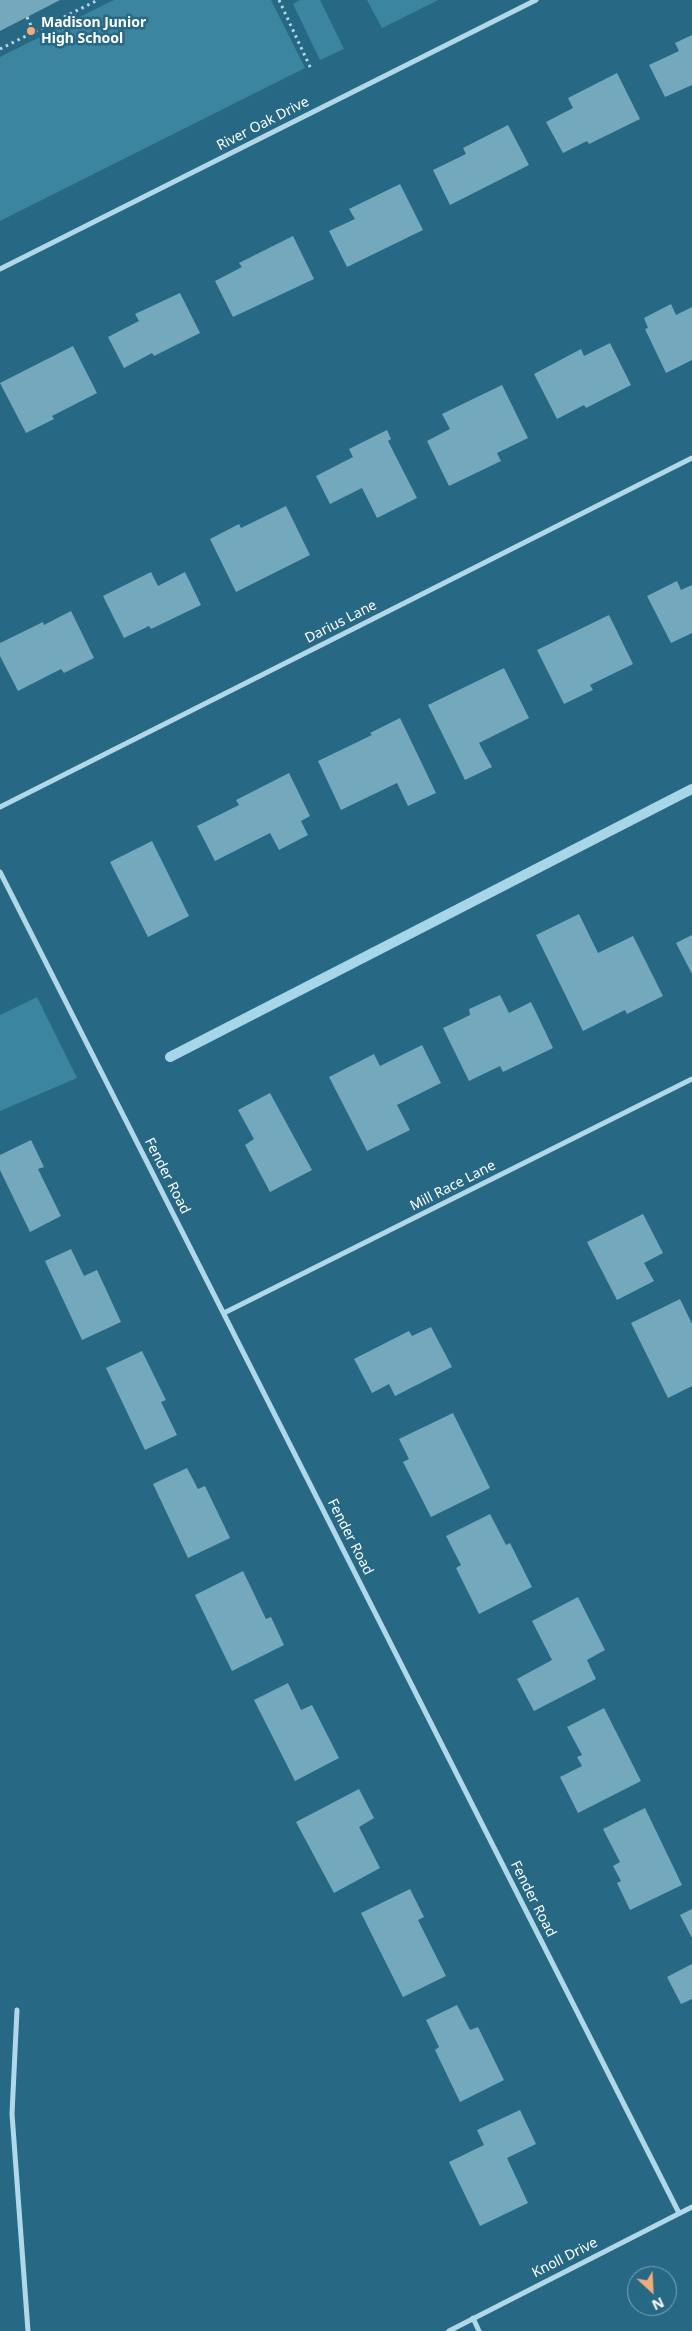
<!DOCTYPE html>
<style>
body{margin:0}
#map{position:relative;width:692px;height:2331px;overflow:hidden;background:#276985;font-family:"Noto Sans",sans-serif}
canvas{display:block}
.north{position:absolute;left:627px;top:2266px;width:50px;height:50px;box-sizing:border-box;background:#276985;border:1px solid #7da5b6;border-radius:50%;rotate:155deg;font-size:14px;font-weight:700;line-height:20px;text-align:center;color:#fff}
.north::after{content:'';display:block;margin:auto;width:18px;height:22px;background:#f0ad77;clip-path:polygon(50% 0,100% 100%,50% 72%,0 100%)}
</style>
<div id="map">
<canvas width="692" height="2331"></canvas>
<div class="north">N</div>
</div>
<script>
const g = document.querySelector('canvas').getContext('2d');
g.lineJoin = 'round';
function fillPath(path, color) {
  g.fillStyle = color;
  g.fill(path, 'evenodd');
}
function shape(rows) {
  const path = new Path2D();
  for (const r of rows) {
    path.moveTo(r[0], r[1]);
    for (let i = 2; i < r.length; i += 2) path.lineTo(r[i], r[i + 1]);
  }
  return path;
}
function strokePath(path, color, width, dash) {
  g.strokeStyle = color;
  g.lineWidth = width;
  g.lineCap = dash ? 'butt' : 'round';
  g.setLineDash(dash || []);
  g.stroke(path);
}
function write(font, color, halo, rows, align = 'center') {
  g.font = font + ' "Noto Sans",sans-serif';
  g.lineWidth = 5;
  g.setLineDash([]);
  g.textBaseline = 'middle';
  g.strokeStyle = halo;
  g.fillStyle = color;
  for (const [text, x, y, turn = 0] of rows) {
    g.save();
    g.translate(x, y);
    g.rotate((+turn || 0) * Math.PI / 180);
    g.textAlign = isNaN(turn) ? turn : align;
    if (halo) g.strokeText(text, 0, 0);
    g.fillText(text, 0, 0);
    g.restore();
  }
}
fillPath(shape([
 [114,0,271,0,305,68,0,221,0,57],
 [300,0,320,0,344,49,320,60,293,4],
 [367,0,438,0,382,28],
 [37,997,77,1078,0,1111,0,1015]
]), '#3b85a1');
strokePath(shape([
 [170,1057,692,789]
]), '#a6d6e8', 10);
fillPath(shape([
 [0,0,60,0,0,31],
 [692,35,692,85,665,97,649,65,679,51,675,43],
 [617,73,640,119,589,144,587,141,563,153,546,122,573,108,568,98],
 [508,125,529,165,450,205,433,170,466,154,463,148],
 [400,184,423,230,347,267,329,231,355,219,349,209],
 [293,236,314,279,233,317,215,281,242,267,239,263],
 [180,293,200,333,154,356,152,353,124,368,108,337,139,321,135,314],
 [671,304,676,315,692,307,692,360,666,373,645,329,648,328,644,318],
 [610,343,631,385,586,408,584,405,557,419,534,374,581,349,584,356],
 [73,346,97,393,52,416,54,419,26,433,0,383],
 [502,385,528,438,497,453,501,461,449,486,427,441,450,429,442,414],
 [387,430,391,439,388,441,417,498,377,518,362,488,330,504,316,476,353,457,349,449],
 [286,506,310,555,236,592,210,539,239,524,241,528],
 [151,572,158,586,185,572,201,605,151,629,149,626,124,638,103,596],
 [677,581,681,590,692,585,692,633,671,643,647,596],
 [71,611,94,658,64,673,61,669,18,691,0,656,0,643,43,622,44,625],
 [609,615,633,664,590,685,593,690,564,704,537,650],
 [504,668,529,718,479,743,492,767,465,780,428,705],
 [400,718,436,793,408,806,397,783,341,810,318,761,372,735,370,733],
 [289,773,310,816,301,821,308,835,279,850,270,833,215,861,197,826,239,805,236,800],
 [152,841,189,916,148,937,110,862],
 [579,914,598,953,633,936,663,996,627,1014,625,1010,583,1031,536,935],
 [692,935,692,974,676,943],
 [500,995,509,1013,531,1002,553,1048,503,1072,500,1066,469,1081,443,1028,470,1015,469,1009],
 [422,1045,441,1083,397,1105,410,1130,367,1151,329,1077,374,1054,380,1066],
 [270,1093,312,1170,270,1192,245,1145,254,1139,238,1110],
 [31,1140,44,1167,38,1169,61,1216,30,1232,0,1170,0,1155],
 [643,1214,663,1253,644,1263,654,1281,617,1300,587,1242],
 [71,1249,84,1276,97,1270,121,1322,82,1340,45,1261],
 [680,1299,692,1324,692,1386,668,1398,631,1323],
 [431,1327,452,1367,395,1396,389,1384,372,1393,354,1359,409,1331,412,1336],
 [142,1351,166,1400,161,1402,177,1435,145,1450,106,1368],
 [453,1413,490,1488,431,1517,403,1462,409,1459,399,1439],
 [187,1468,198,1489,205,1486,230,1538,188,1558,153,1484],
 [490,1514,506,1545,510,1543,532,1587,479,1614,456,1568,461,1565,446,1536],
 [243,1571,266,1619,271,1617,284,1645,232,1671,195,1595],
 [578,1597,605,1650,587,1660,596,1679,534,1711,517,1679,552,1660,532,1621],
 [288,1683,301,1710,312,1705,339,1758,295,1781,254,1700],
 [604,1708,641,1781,578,1813,560,1777,582,1766,577,1757,582,1755,567,1727],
 [359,1789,374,1818,359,1827,380,1868,334,1893,296,1822],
 [645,1808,682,1885,630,1910,617,1883,621,1881,613,1866,620,1862,603,1829],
 [410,1889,424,1917,418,1920,446,1976,403,1997,361,1913],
 [692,1909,692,1938,680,1915],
 [692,1964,692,1999,681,2004,667,1977],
 [457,2005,470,2030,478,2027,504,2080,460,2102,435,2050,439,2047,426,2020],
 [520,2110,536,2144,507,2158,528,2203,480,2226,449,2162,484,2145,477,2130]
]), '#73a8bd');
strokePath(shape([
 [279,0,311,69],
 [27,17,34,32],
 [0,49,98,0]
]), '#b1d8e8', 3, [2.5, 4]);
strokePath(shape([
 [0,269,536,0],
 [0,807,692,458],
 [0,872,679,2213],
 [224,1313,692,1079],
 [17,2010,12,2114,28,2331],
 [473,2318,479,2331],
 [449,2331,692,2207]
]), '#b1d8e8', 5);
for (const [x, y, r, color] of [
 [31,31,5,"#f0ad77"]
]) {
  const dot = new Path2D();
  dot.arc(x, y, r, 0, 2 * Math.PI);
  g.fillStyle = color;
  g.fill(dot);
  strokePath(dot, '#276985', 2);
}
write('bold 14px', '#fff', '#276985', [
 ["Madison Junior",41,23],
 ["High School",41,39]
], 'left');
write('14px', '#fff', '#276985', [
 ["River Oak Drive",263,124,-27],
 ["Darius Lane",341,622,-27],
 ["Fender Road",167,1176,63],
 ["Mill Race Lane",453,1186,-27],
 ["Fender Road",350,1537,63],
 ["Fender Road",533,1899,63],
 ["Knoll Drive",565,2258,-27]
]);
</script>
